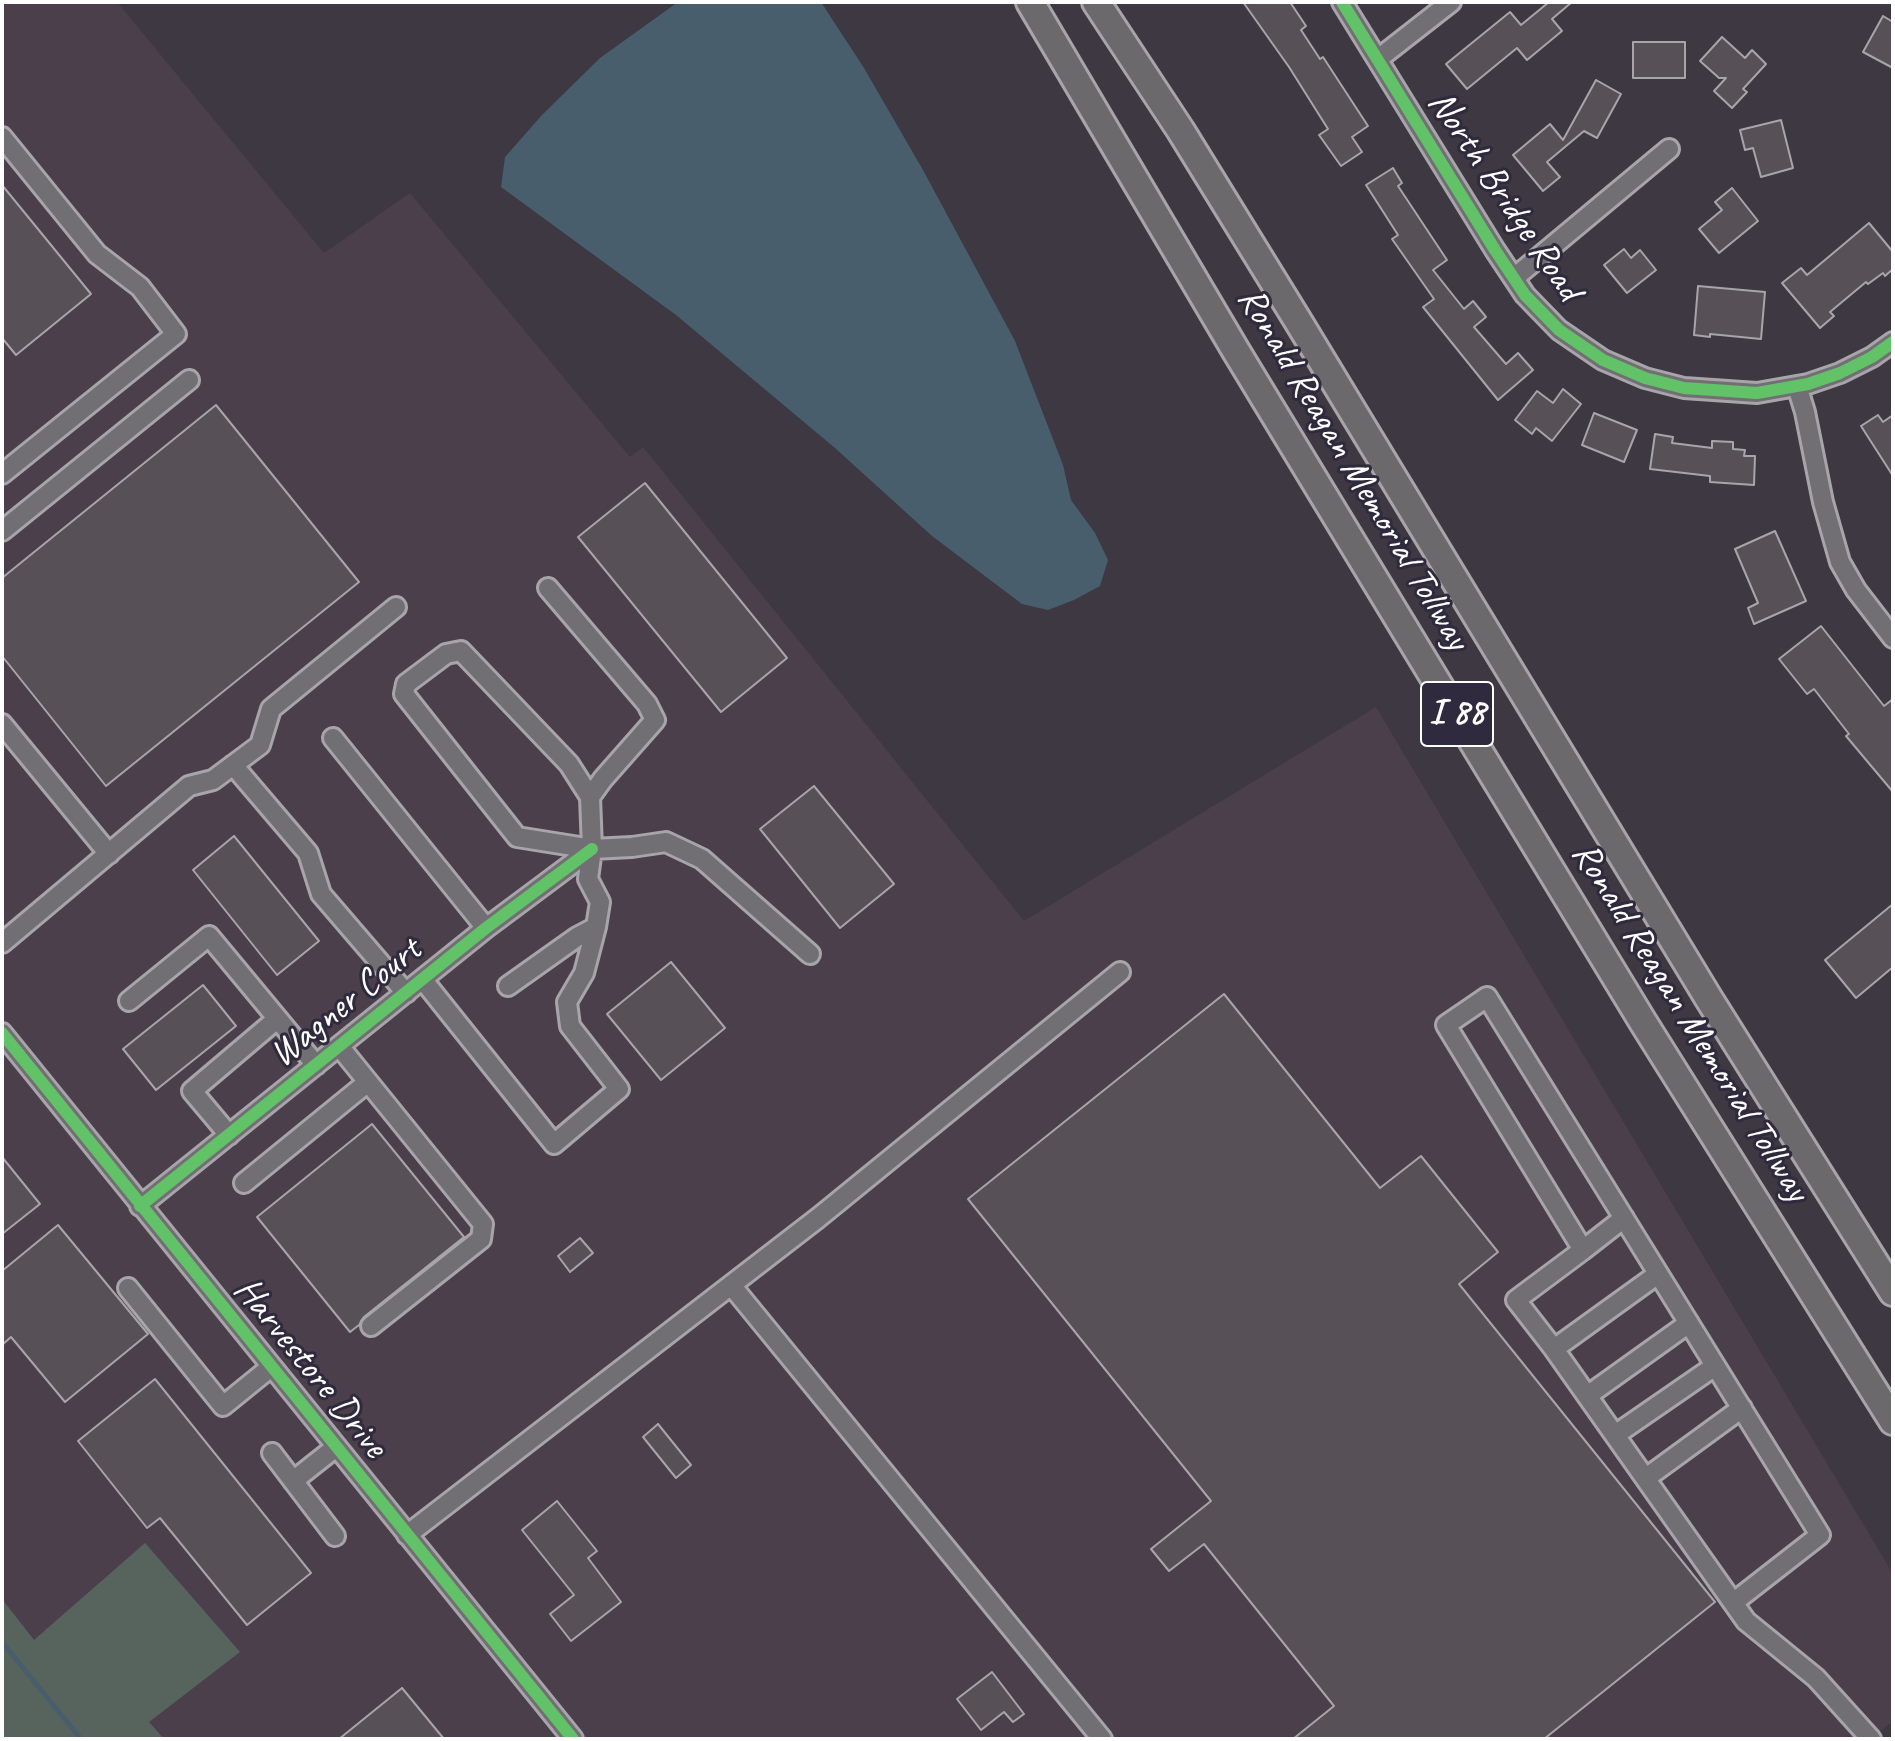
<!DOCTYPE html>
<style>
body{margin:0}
#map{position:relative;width:1895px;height:1741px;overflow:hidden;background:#3d3841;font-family:Caveat,sans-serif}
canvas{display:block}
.frame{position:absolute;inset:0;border:4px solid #fff;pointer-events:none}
</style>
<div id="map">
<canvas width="1895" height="1741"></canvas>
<div class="frame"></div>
</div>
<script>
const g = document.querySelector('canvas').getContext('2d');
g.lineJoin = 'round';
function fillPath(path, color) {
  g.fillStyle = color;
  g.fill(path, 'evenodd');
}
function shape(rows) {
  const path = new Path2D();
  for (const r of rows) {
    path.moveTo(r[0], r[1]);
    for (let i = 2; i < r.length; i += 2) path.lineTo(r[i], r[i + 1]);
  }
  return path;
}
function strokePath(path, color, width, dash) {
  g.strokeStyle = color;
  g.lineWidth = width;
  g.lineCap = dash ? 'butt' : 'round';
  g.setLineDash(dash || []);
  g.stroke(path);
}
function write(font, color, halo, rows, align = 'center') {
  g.font = font + ' Caveat,sans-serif';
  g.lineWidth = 6;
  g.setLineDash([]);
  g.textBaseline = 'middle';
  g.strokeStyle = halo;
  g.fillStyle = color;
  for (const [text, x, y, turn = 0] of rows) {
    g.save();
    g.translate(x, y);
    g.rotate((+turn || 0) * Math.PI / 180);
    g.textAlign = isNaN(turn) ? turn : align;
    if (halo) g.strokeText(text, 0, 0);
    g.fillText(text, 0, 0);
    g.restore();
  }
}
fillPath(shape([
 [2,2,117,2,324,253,410,193,630,457,643,447,1024,921,1376,707,1893,1574,1893,1721,1871,1739,2,1739,2,465,4,463,2,460]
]), '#4c3f4c');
fillPath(shape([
 [145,1543,240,1652,149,1722,164,1739,2,1739,2,1599,34,1640]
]), '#57645e');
fillPath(shape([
 [678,2,821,2,864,68,923,170,1015,341,1063,465,1071,500,1095,533,1108,560,1100,586,1074,600,1048,610,1022,604,932,536,835,448,676,315,501,187,505,157,542,115,600,58]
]), '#485e6d');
strokePath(shape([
 [2,1642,81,1739]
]), '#485e6d', 5);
const building = shape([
 [1243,2,1290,2,1306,26,1301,30,1320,59,1323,57,1368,126,1352,137,1362,152,1341,166,1319,135,1328,129,1289,67,1243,2],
 [1549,2,1572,2,1552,19,1562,31,1527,60,1517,48,1467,89,1446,64,1510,12,1521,25,1549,2],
 [1883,16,1893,22,1893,68,1863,52,1883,16],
 [1722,37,1745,58,1752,50,1766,64,1743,89,1747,92,1732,108,1714,91,1726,78,1719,78,1700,61,1722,37],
 [1633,42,1685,42,1685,78,1633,78,1633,42],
 [1596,80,1621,94,1597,138,1584,131,1547,162,1560,177,1543,191,1513,155,1550,124,1563,140,1596,80],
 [1781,120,1793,168,1761,177,1753,148,1745,150,1740,130,1781,120],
 [1393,168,1402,183,1398,186,1447,260,1433,270,1464,309,1473,301,1486,317,1474,327,1506,364,1518,353,1533,370,1498,400,1423,307,1434,299,1392,239,1398,235,1366,185,1393,168],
 [2,185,91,294,16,355,2,338,2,185],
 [1732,188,1758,221,1719,253,1699,229,1722,210,1715,202,1732,188],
 [1869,223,1893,252,1893,269,1885,276,1883,273,1868,284,1866,282,1830,312,1834,316,1820,328,1782,283,1801,268,1807,275,1869,223],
 [1624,249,1631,258,1640,250,1656,270,1627,293,1604,265,1624,249],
 [1698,286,1765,292,1761,339,1710,334,1710,337,1694,335,1698,286],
 [1563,389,1581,404,1552,441,1536,428,1532,434,1515,420,1537,391,1553,403,1563,389],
 [216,405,359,582,106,786,2,656,2,578,216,405],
 [1594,413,1637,430,1624,462,1582,445,1594,413],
 [1878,415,1883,422,1893,415,1893,476,1861,426,1878,415],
 [1655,434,1673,437,1672,443,1712,448,1712,441,1733,442,1733,449,1745,450,1744,456,1755,456,1754,485,1710,482,1710,476,1650,469,1655,434],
 [645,483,787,658,721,712,578,537,645,483],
 [1775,531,1806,601,1754,624,1748,608,1758,603,1735,549,1775,531],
 [1821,626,1884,706,1893,699,1893,792,1846,736,1849,734,1814,689,1807,694,1779,659,1821,626],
 [814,786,894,884,840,928,760,829,814,786],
 [234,836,319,941,277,975,193,870,234,836],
 [1893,904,1893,967,1856,998,1825,960,1893,904],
 [671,962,725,1028,661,1080,607,1014,671,962],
 [203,985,236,1026,156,1090,123,1049,203,985],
 [1224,994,1380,1188,1421,1156,1498,1252,1459,1284,1715,1602,1544,1739,1293,1739,1334,1706,1204,1544,1169,1571,1151,1549,1211,1501,968,1199,1224,994],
 [372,1124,464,1237,364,1317,359,1325,350,1332,257,1217,372,1124],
 [2,1157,40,1204,2,1234,2,1157],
 [58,1225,148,1334,65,1402,11,1337,2,1345,2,1271,58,1225],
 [580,1238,593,1253,570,1272,558,1256,580,1238],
 [155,1379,311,1573,247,1625,160,1518,147,1528,78,1441,155,1379],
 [658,1424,691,1465,676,1478,643,1437,658,1424],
 [557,1501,597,1551,588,1558,621,1602,571,1641,550,1614,574,1595,522,1530,557,1501],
 [992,1672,1024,1714,1013,1722,1004,1712,981,1730,957,1699,992,1672],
 [402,1688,444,1739,339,1739,402,1688]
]);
fillPath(building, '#575056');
strokePath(building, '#a8a5aa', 2);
const minor = shape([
 [1342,2,1495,250,1525,295,1559,330,1603,360,1645,378,1684,388,1757,393,1808,384,1840,373,1872,357,1893,342],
 [1378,59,1451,2],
 [2,137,97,254,140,287,176,334,2,474],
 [1514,278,1669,149],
 [1797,386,1805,412,1823,502,1840,562,1856,590,1893,638],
 [2,531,189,380],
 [548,588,647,704,655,720,603,779,590,797],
 [2,724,109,854],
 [333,738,486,928],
 [233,765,308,853,321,894,406,993],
 [2,943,189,786,213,780,260,745,271,709,396,607],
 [423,980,554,1144,619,1089,570,1026,567,1002,584,973,596,927,600,902,588,879,592,849,590,797,569,764,461,651,446,654,406,684,404,694,517,837,592,849,632,847,666,842,702,859,810,954],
 [508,986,577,937,596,927],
 [129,1001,209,936,316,1065],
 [2,1033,573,1739],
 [339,1046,483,1224,481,1239,371,1326],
 [229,1135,192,1091,277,1019],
 [244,1183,368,1082],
 [140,1206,486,928,592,849],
 [1583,1250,1624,1218],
 [731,1285,1102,1739],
 [128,1288,223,1406,271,1367],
 [1554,1349,1658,1274],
 [1587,1396,1689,1323],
 [1615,1435,1715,1366],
 [272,1453,335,1536],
 [1646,1478,1742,1408],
 [293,1481,336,1447],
 [407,1535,818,1218,1120,972],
 [1734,1602,1820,1535,1487,997,1446,1025,1583,1250,1516,1300,1554,1349,1746,1621,1816,1678,1871,1739]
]);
const highway = shape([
 [1030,2,1236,351,1643,1022,1893,1421],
 [1096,2,1181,131,1298,321,1709,999,1893,1292]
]);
strokePath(minor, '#a8a5aa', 24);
strokePath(highway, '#a8a5aa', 32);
strokePath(minor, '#716f74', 18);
strokePath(highway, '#6c696c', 26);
strokePath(shape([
 [1342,2,1495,250,1525,295,1559,330,1603,360,1645,378,1684,388,1757,393,1808,384,1840,373,1872,357,1893,342],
 [2,1033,573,1739],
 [140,1206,486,928,592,849]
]), '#61c268', 12);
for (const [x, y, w] of [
 [1457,714,72]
]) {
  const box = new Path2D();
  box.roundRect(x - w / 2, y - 32, w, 64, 6);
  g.fillStyle = '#2f2a3d';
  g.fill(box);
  strokePath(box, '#fff', 2);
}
write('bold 36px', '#fff', null, [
 ["I 88",1457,714]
]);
write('38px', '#fff', '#2f2a3d', [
 ["North Bridge Road",1504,196,56],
 ["Ronald Reagan Memorial Tollway",1353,469,59],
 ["Wagner Court",346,1003,-39],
 ["Ronald Reagan Memorial Tollway",1690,1022,58],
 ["Harvestore Drive",310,1368,51]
]);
</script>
